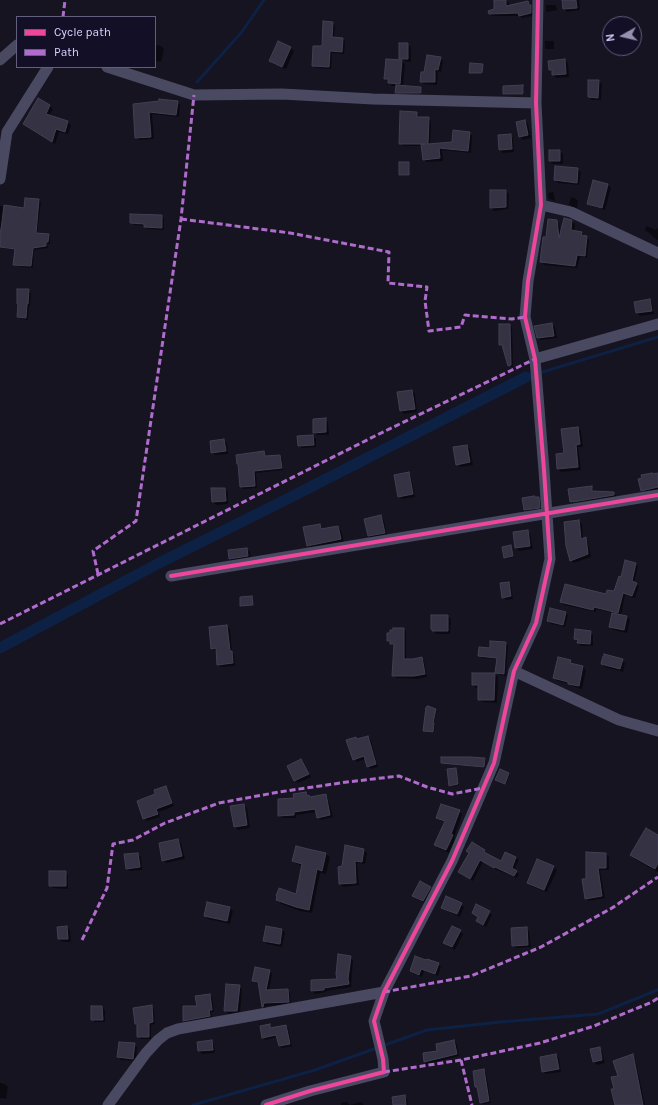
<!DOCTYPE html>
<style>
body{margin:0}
#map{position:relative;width:658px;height:1105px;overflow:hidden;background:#161421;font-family:Karla,sans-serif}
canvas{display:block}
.legend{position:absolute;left:16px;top:16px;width:140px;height:52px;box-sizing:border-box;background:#130f26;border:1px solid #625e7d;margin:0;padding:5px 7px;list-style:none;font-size:12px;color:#d9d4ff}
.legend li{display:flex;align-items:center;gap:8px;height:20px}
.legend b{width:20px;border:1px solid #625e7d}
.north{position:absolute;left:602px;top:16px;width:40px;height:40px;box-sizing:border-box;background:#130f26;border:1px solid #625e7d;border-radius:50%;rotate:262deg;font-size:11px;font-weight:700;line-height:16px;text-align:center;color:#d9d4ff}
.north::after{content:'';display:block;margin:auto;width:14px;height:18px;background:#9591b1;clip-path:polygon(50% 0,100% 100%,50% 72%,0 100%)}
</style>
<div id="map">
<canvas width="658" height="1105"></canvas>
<ul class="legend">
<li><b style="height:5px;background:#ed469a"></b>Cycle path</li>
<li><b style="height:5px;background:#b06ccc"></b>Path</li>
</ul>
<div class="north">N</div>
</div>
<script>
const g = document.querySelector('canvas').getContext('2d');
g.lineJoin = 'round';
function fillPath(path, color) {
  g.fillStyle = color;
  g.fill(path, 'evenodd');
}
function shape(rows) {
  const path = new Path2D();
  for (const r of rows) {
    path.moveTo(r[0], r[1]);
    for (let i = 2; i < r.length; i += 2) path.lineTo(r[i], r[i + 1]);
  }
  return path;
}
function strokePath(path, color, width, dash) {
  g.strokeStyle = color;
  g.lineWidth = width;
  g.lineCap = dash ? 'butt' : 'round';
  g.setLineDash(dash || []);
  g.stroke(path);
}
fillPath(shape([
 [495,0,506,0,509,3,509,7,528,2,533,8,533,16,522,18,520,16,492,16,490,13,495,10],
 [563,0,579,0,580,10,567,12,564,9],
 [546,5,555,5,556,6,557,10,547,12,546,10],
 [333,23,335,26,334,38,343,39,345,41,344,54,332,53,331,69,316,68,313,65,323,47],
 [545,41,553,41,554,42,554,49,546,49,545,48],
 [278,43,291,48,294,51,286,69,273,64,270,61],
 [408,44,411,47,411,62,402,61,405,64,403,86,421,88,422,89,422,94,398,93,397,92,397,86,392,86,385,79,387,60,403,61,400,59],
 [155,45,161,46,164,49,161,62,155,61],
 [440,58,443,61,441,72,438,71,437,85,424,84,421,81],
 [565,60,568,63,569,77,556,78,550,70],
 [482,65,483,66,483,74,472,73,470,72],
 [599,81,602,84,601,100,592,100,589,97],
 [504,86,523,86,524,87,524,95,506,95,504,94],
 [38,99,50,106,53,109,49,116,68,122,71,125,68,134,59,132,55,144,27,127,24,124],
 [160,102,177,102,180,105,179,117,152,114,154,139,139,140,136,137,134,105],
 [417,113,419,116,419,118,428,118,431,121,430,145,452,143,470,133,472,136,471,153,442,150,443,161,426,162,424,159,422,146,403,146,400,143],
 [525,121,528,124,531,138,523,140,520,137],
 [510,135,513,138,514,152,503,153,500,150],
 [560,151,563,154,563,164,553,164,550,161],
 [409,163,410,165,409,176,401,176,400,174],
 [556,167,578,169,581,172,579,185,558,183,555,180],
 [608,185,611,188,605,210,591,206,588,204],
 [491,191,506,191,509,194,508,209,494,211,491,208],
 [553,192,554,194,555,201,549,199,548,193],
 [571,197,575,198,578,201,577,208,572,207,569,204],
 [39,200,41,202,37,234,48,235,50,237,50,244,47,244,48,248,34,250,33,268,16,266,14,264,16,250,0,248,1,227,0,227,0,206,24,209],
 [162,216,164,219,164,230,147,229,145,226,134,225,131,223],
 [556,221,559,223,561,235,572,221,575,224,574,232,582,233,589,240,587,258,580,257,577,268,544,265,541,262,546,238],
 [646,226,656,230,658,228,658,240,653,237,653,236,645,230],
 [28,290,31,293,30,306,29,306,28,320,21,319,18,317],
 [649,300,652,303,654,314,640,316,637,313],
 [552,324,555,327,557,338,541,340,538,337],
 [509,325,512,327,513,367,512,367,509,365,504,347,502,347,500,345],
 [412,391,415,394,417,412,404,414,401,411],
 [325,419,328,422,329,435,317,435,314,432],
 [578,428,581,431,583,447,578,447,581,470,561,472,558,469],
 [313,436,316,439,316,447,302,448,298,445],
 [224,440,227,443,228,454,215,455,212,452],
 [467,446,470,449,473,465,460,467,457,464],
 [264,452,266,455,267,457,280,456,282,458,283,470,256,473,257,488,243,489,241,487,239,465,238,464],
 [408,473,411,476,415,497,402,499,399,496],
 [658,474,658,491,645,493,642,490,643,478],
 [591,487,594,490,594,492,613,492,616,495,616,498,573,504,571,501],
 [225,489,228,492,228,504,216,505,213,502],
 [535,498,538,498,541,501,542,510,528,513,525,510],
 [381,517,384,520,387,536,372,539,369,536],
 [579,521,582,524,583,539,586,538,588,541,591,557,574,563,571,561],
 [319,525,322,528,323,530,338,527,341,530,344,542,311,549,308,546],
 [527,531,530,534,533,549,519,551,516,548],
 [511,546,512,548,514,557,506,559,505,558],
 [247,549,250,552,251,559,232,562,229,559],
 [635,564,638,566,634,583,639,586,635,598,625,595,621,616,627,617,630,620,627,633,613,630,610,627,613,613,596,609,596,612,564,605,561,602,607,595,614,592,622,578],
 [508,583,511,586,513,599,506,600,503,597],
 [565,612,568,615,565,627,551,624,548,621],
 [448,616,451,619,450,634,436,634,432,629],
 [227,626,230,629,232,652,234,655,235,666,221,667,218,664,217,651,215,651,212,648],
 [404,629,406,631,406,660,422,659,424,661,427,677,417,679,396,678,393,675,394,646,388,641,388,634],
 [590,632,593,635,593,646,581,646,575,639],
 [506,643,508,645,506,676,499,675,496,673,498,659,482,658,479,656,490,649],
 [622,660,625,663,623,672,605,667,602,664],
 [570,661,573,665,583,667,586,670,582,689,572,686,569,684,558,681,555,678],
 [473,674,495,674,498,677,497,703,482,702,479,699,479,688,476,688,473,685],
 [436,709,437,711,434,724,435,725,434,733,425,732,424,730],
 [368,737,371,740,378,767,371,769,368,766,366,759,357,762,354,759,356,738,358,740],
 [485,759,486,760,485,768,443,763,442,762],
 [301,760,304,763,311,777,298,783,295,780],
 [455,769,456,770,459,785,451,787,449,786],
 [500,770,510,775,506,784,497,781],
 [165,787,168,790,174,806,159,812,160,817,147,821,144,818,156,795],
 [306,793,311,798,325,795,328,798,333,817,321,820,318,817,317,812,296,815,296,818,282,818,279,815],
 [244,805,247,808,250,828,238,830,235,827],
 [459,811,462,814,454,838,455,839,449,853,438,848,435,845,445,822,440,820,437,817],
 [658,836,658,872,636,860,631,855],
 [178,840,181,843,185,859,166,863,163,860],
 [472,843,485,851,488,854,487,855,501,863,505,853,516,858,519,860,514,870,519,874,517,878,497,870,483,862,473,881,462,875,459,872,470,853],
 [309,850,326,854,330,857,326,874,320,873,312,913,300,911,281,904,277,900,296,895,302,866,297,864,293,861],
 [364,850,367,853,365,864,357,863,359,885,343,887,340,884,343,867],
 [138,854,141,857,142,870,130,871,127,868],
 [606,854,609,857,609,870,600,870,605,898,589,901,586,898,587,879],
 [538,860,554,867,557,870,547,892,531,886,529,883],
 [65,872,68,875,68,889,53,888,50,885],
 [430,888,433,891,426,904,416,899,414,896],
 [461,904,464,907,460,917,445,910,442,907],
 [230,908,233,911,230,924,208,919,205,916],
 [489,912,492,915,486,927,480,924,477,921,479,918,473,913],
 [67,927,70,930,71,942,62,942,59,939],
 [526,928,529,931,531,947,516,948,513,945],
 [282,929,285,932,282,947,267,944,264,941],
 [460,931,463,934,455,950,447,946,444,943],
 [350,957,353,960,351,987,326,991,326,992,315,994,312,991,312,981,338,980],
 [438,964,441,967,438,976,424,971,422,977,414,974,411,971],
 [270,971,272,974,269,991,287,990,290,993,291,1004,266,1006,265,1009,263,1006,259,984,256,983,253,981],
 [239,986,242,989,240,1014,228,1014,226,1011],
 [209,995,212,997,214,1012,211,1012,212,1018,186,1023,184,1021],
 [151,1006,154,1009,155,1024,151,1025,151,1039,141,1039,138,1036,138,1027,136,1024],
 [102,1007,105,1010,105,1022,95,1022,92,1019],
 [269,1025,272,1029,286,1026,288,1028,292,1046,282,1048,279,1046,278,1037,265,1040,263,1037],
 [211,1041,214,1044,215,1053,202,1054,199,1051],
 [454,1041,457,1044,459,1056,427,1064,425,1061],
 [134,1044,137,1047,136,1061,121,1060,118,1057],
 [599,1048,602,1051,605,1063,597,1065,594,1062],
 [556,1055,559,1058,561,1072,546,1074,543,1071],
 [632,1055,635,1058,645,1105,616,1105,615,1090,619,1076],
 [483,1070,486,1072,491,1103,483,1104,481,1102,479,1089,476,1087],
 [0,1083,5,1084,8,1087,6,1099,0,1098],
 [404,1096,407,1099,408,1105,394,1105],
 [347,1102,350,1105,341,1105,341,1103],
 [361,1102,364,1105,350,1105]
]), '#0007');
strokePath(shape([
 [197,82,241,33,264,0],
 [526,377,658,337],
 [193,1105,315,1070,427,1030,500,1022,598,1014,658,990]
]), '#0d2144', 3);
strokePath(shape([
 [0,648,161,562,289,498,526,377]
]), '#0d2144', 11);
const building = shape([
 [494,0,506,0,506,6,528,1,529,5,531,5,531,13,519,16,518,13,489,14,488,11,494,9,494,0],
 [562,0,576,0,577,8,563,9,562,0],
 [323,21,333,22,332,37,343,38,342,52,330,51,329,67,312,66,313,46,322,46,323,21],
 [278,41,291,47,282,67,269,61,278,41],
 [399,43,408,43,408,59,399,59,399,43],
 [427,55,441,57,438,70,435,69,435,82,420,82,421,72,424,72,427,55],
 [386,59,402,60,400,84,388,83,388,79,384,79,386,59],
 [565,59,566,74,552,75,552,70,549,70,548,61,565,59],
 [470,63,483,64,482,73,469,73,470,63],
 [588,80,599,80,598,98,588,97,588,80],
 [396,85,421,87,421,93,395,93,396,85],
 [523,85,523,94,503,94,503,86,523,85],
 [38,98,50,105,46,114,68,121,65,132,56,129,52,142,23,124,38,98],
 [159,99,178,101,176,115,149,112,151,137,135,138,133,104,159,101,159,99],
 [400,111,417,112,417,117,429,117,428,144,452,142,453,130,470,132,468,151,439,148,440,158,423,160,421,144,425,144,399,144,400,111],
 [525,120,528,135,519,137,516,122,525,120],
 [511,134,512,149,499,150,498,135,511,134],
 [549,150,560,150,560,161,549,161,549,150],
 [399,162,409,162,409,175,399,175,399,162],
 [555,166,578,168,577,183,554,180,555,166],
 [593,180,608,184,602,208,587,204,593,180],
 [490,190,506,190,506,207,490,208,490,190],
 [25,198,39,199,36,233,49,234,48,242,46,242,46,246,33,248,31,266,13,265,15,249,0,247,0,230,1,230,4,205,24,208,25,198],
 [130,214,162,215,162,228,144,227,144,224,130,223,130,214],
 [564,218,572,220,571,230,582,232,581,235,587,236,585,256,577,255,575,266,540,262,543,237,546,237,548,219,557,220,559,238,564,218],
 [17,289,29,289,28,304,27,304,26,318,17,317,18,304,17,304,17,289],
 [650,299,652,311,636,313,634,302,650,299],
 [552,323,554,336,537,338,534,326,552,323],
 [499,324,510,324,511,365,508,366,502,345,499,345,499,324],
 [412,390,415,409,400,411,397,392,412,390],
 [326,418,326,432,313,433,313,419,326,418],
 [578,427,580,444,576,445,578,467,557,469,556,454,564,453,561,429,578,427],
 [313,435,314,445,298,446,297,436,313,435],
 [224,439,226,451,211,453,210,441,224,439],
 [467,445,470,462,456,465,453,447,467,445],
 [264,451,265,456,280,455,282,468,254,471,255,486,240,487,238,464,237,464,236,455,264,451],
 [409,472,413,494,398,497,394,475,409,472],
 [652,473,652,474,658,473,658,487,641,491,638,479,642,478,641,475,652,473],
 [592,486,592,491,614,492,614,495,573,502,573,501,570,502,568,489,592,486],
 [211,488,225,488,226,501,212,502,211,488],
 [534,496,534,497,539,497,540,508,524,510,522,498,534,496],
 [381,515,385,533,368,536,364,519,381,515],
 [579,520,581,539,586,537,588,554,570,561,566,546,564,522,579,520],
 [320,524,321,529,338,526,341,539,307,546,303,527,320,524],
 [528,530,530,546,515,548,513,532,528,530],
 [511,545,513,556,504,558,502,547,511,545],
 [247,548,248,556,229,559,228,550,247,548],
 [625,560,636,563,632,581,637,583,632,596,623,593,618,613,594,607,593,610,560,602,565,584,606,594,607,590,614,591,619,576,621,577,625,560],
 [509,582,511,596,502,598,500,583,509,582],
 [252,596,253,605,240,606,240,597,252,596],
 [550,608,566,612,563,625,547,621,550,608],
 [612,613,627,616,624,630,609,627,612,613],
 [431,615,448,615,448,631,432,631,432,629,431,629,431,615],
 [227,625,230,651,232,651,233,663,217,665,216,648,211,649,209,627,227,625],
 [393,628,404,628,404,659,413,659,422,657,425,674,414,676,392,676,394,644,390,644,390,641,387,641,387,633,390,633,390,630,393,630,393,628],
 [575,629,591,631,590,644,577,643,578,640,574,639,575,629],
 [490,641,506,642,504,674,495,673,497,658,478,656,479,647,490,648,490,641],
 [604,654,623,659,620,669,601,664,603,656,604,656,604,654],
 [558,657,571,660,570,663,583,666,579,686,568,684,568,682,553,678,558,657],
 [472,673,495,673,494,700,478,700,478,685,472,685,472,673],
 [428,706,436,709,433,723,434,723,433,732,423,731,426,707,428,706],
 [368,736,376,764,367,767,364,756,353,760,346,740,356,737,357,739,368,736],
 [441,757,470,757,485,758,484,767,441,763,441,757],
 [301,759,309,774,294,781,287,766,301,759],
 [456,768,458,784,449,786,447,769,456,768],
 [500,769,509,773,505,784,495,780,500,769],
 [166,786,172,803,156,809,158,814,143,819,137,801,155,794,154,790,166,786],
 [306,792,307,796,309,795,310,797,326,794,330,815,317,818,315,809,294,812,294,815,278,816,278,799,294,798,293,794,306,792],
 [244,804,247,825,234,827,230,806,244,804],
 [441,804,460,810,451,834,453,835,446,850,434,845,445,821,436,818,441,804],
 [646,828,658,835,658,863,655,869,630,855,646,828],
 [178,839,182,856,162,861,159,843,178,839],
 [472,842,485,850,484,852,501,861,505,852,516,857,512,868,517,871,514,876,495,867,494,868,480,860,470,879,458,872,469,853,466,851,472,842],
 [345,845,364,849,362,862,355,861,356,883,339,884,338,867,342,866,345,845],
 [296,846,308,849,326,853,322,871,317,869,309,910,296,907,276,900,277,896,276,896,279,888,296,894,302,864,292,861,296,846],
 [586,852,606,853,606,868,598,868,602,896,585,899,582,879,586,879,586,852],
 [138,853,140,867,126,869,124,854,138,853],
 [537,859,554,866,544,890,527,883,537,859],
 [49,871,66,871,66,886,49,886,49,871],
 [420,881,431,887,423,901,412,896,420,881],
 [446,896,462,903,457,914,441,908,446,896],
 [207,902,230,907,227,921,204,916,207,902],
 [476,904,490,911,483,925,476,921,478,917,472,913,476,904],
 [67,926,68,939,58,939,57,927,67,926],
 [266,926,282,929,280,944,263,941,266,926],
 [452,926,461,930,452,947,443,943,452,926],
 [527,927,528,945,512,946,511,928,527,927],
 [338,954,351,956,348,979,349,984,324,988,324,990,311,991,311,980,337,979,336,974,338,954],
 [415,956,426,960,427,959,439,963,435,974,421,969,419,975,410,971,415,956],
 [255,967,270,970,266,990,288,989,289,1002,264,1003,263,1007,262,1007,258,982,252,981,255,967],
 [226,984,240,985,237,1011,224,1011,226,984],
 [210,994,212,1010,209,1010,210,1016,183,1021,183,1006,197,1006,195,996,210,994],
 [152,1005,153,1022,149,1023,149,1037,137,1037,137,1024,135,1024,133,1008,152,1005],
 [91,1006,102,1006,103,1020,91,1020,91,1006],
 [270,1024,270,1028,286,1025,290,1044,279,1046,276,1035,262,1038,260,1026,270,1024],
 [212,1040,213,1050,198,1051,197,1042,212,1040],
 [454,1040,457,1054,424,1062,423,1053,437,1051,436,1044,454,1040],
 [119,1042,135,1043,133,1059,117,1057,119,1042],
 [600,1047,602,1060,593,1062,590,1049,600,1047],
 [556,1054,559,1069,542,1072,540,1057,556,1054],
 [633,1054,643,1105,615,1105,611,1089,614,1089,611,1077,618,1076,613,1061,633,1054],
 [484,1069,489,1101,480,1103,477,1087,475,1087,473,1071,484,1069],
 [405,1095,406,1105,393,1105,392,1097,405,1095]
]);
fillPath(building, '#343243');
strokePath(building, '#433f54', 1);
strokePath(shape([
 [0,60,17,45],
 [107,67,194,95,282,94,373,99,536,103],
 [0,179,7,132,48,67],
 [541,205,571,212,658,253],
 [535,359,658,324],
 [171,576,658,495],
 [514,671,619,720,658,731],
 [108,1105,146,1053,158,1040,167,1033,178,1029,384,992],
 [266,1105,310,1091,384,1072,383,1059,374,1021,384,992,452,861,494,763,514,671,536,623,550,559,544,470,535,359,525,317,528,281,541,205,536,103,538,0]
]), '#4a4962', 11);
strokePath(shape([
 [63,17,65,0],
 [181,219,290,233,389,252,388,283,427,287,425,301,429,331,461,327,465,315,512,319,525,317],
 [98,574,93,551,136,521,181,219,194,95],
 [0,624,379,434,535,359],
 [82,940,107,888,113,844,133,840,165,823,219,803,279,792,347,782,399,776,427,787,452,794,483,788],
 [384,992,471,976,541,947,612,908,658,877],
 [461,1060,472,1105],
 [384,1072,461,1060,540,1043,594,1026,652,1002,658,998]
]), '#b06ccc', 3, [6, 3]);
strokePath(shape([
 [171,576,658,495],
 [266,1105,310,1091,384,1072,383,1059,374,1021,384,992,452,861,494,763,514,671,536,623,550,559,544,470,535,359,525,317,528,281,541,205,536,103,538,0]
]), '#ed469a', 4);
</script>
